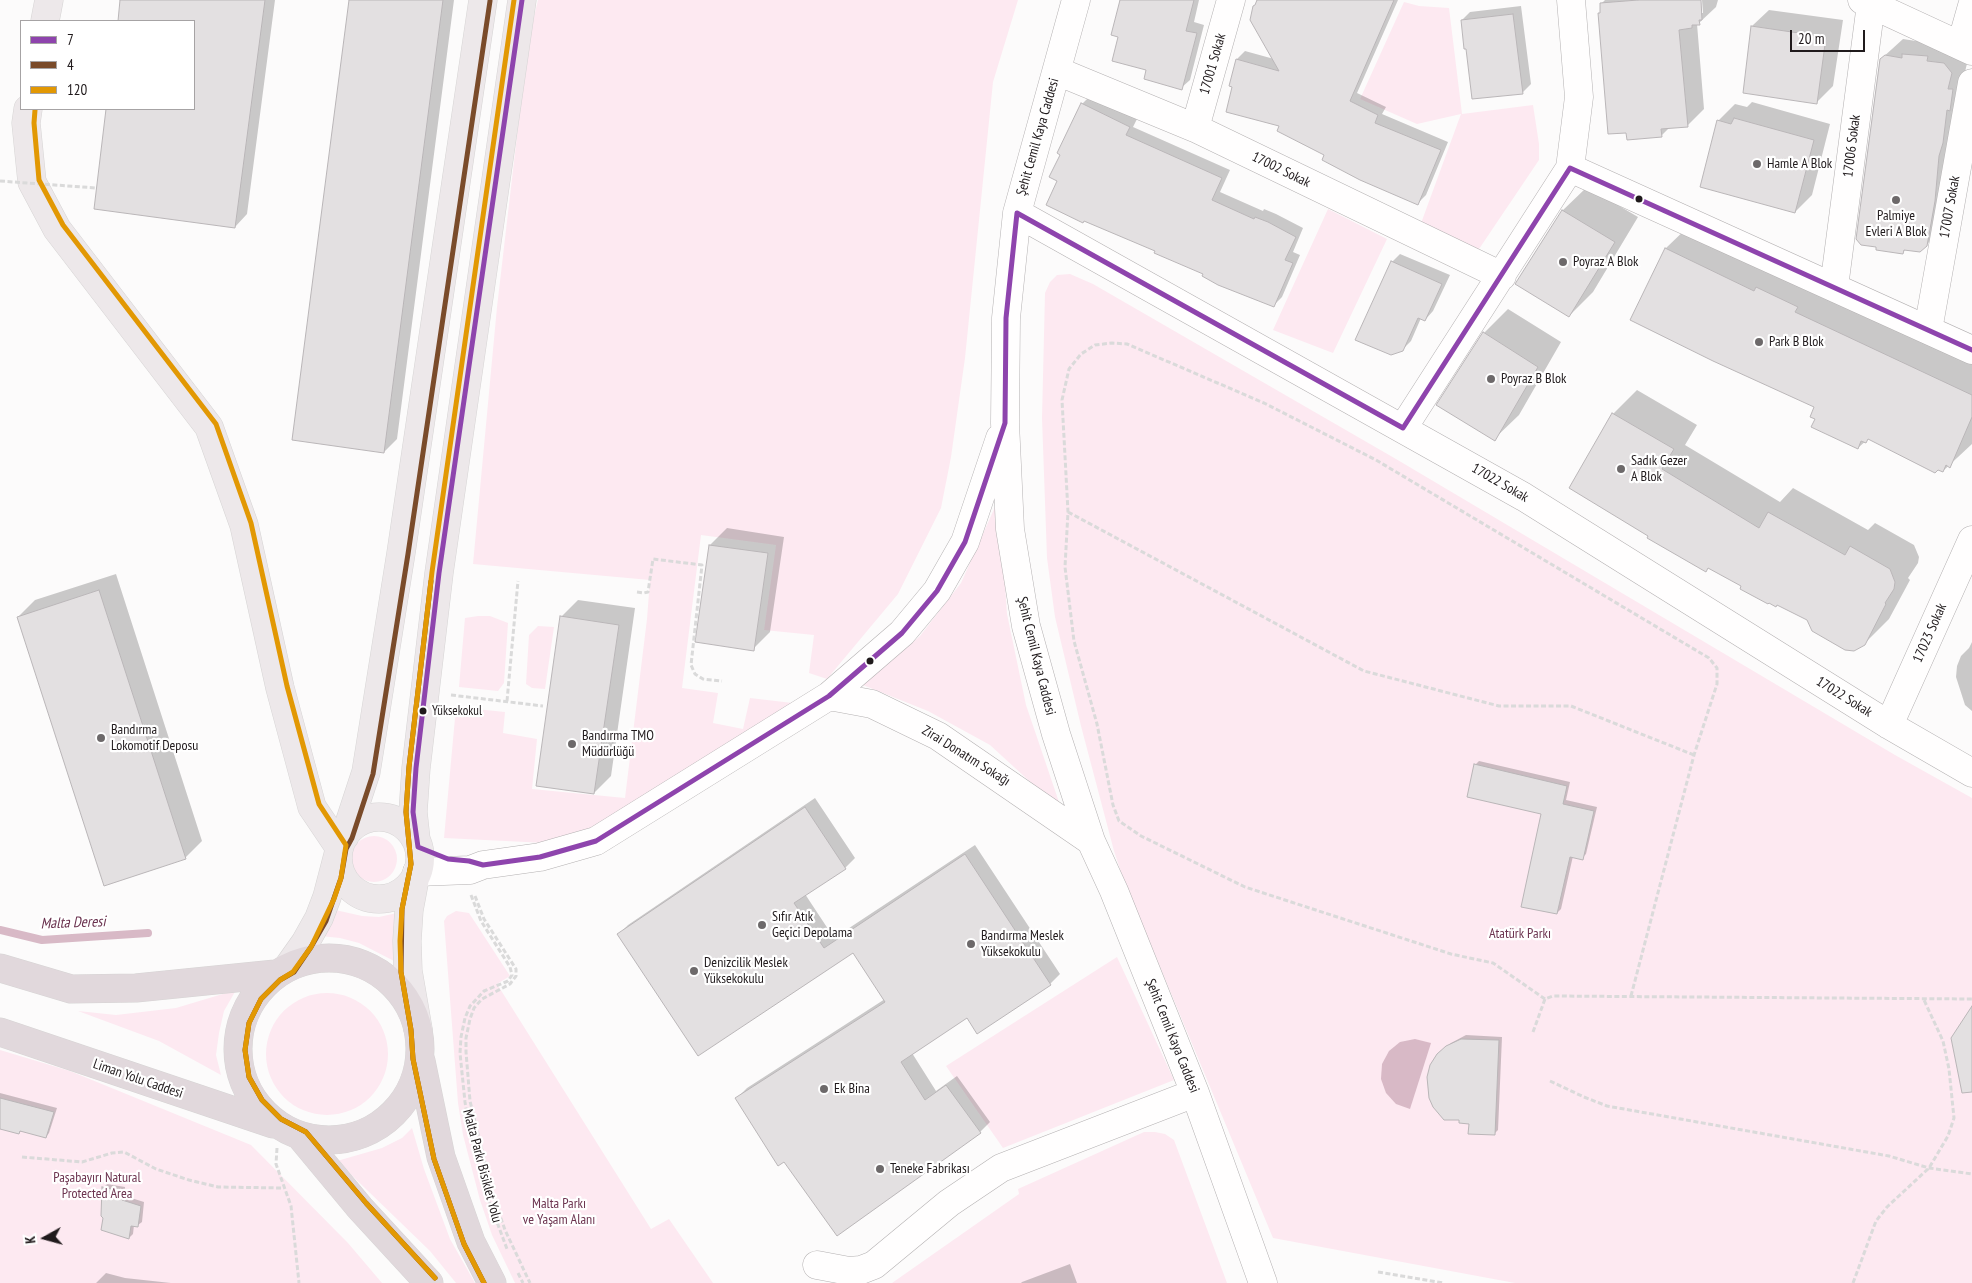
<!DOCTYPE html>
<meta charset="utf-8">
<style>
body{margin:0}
#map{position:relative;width:1972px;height:1283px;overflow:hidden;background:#fcfbfb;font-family:"PT Sans Narrow",sans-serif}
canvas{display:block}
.legend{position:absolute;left:20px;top:20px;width:175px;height:90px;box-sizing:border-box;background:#fff;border:1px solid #a6a3a4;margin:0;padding:6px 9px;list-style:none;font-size:15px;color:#201a1c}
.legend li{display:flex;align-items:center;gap:10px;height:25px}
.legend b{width:25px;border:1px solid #a6a3a4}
.north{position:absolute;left:20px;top:1213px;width:50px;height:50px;-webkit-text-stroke:4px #fff;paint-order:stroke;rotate:263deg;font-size:14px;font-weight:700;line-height:20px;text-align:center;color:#201a1c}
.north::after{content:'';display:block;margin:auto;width:18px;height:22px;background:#201a1c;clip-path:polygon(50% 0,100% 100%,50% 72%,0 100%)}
.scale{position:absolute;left:1790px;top:30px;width:75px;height:22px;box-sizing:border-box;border:2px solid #201a1c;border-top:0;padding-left:6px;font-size:15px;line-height:18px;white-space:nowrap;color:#201a1c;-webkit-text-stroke:4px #fff;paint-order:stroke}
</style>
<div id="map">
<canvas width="1972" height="1283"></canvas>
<ul class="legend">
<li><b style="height:6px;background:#8e44ad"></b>7</li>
<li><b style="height:6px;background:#7a4b2a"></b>4</li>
<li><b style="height:6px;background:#e29803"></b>120</li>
</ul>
<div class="north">K</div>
<div class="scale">20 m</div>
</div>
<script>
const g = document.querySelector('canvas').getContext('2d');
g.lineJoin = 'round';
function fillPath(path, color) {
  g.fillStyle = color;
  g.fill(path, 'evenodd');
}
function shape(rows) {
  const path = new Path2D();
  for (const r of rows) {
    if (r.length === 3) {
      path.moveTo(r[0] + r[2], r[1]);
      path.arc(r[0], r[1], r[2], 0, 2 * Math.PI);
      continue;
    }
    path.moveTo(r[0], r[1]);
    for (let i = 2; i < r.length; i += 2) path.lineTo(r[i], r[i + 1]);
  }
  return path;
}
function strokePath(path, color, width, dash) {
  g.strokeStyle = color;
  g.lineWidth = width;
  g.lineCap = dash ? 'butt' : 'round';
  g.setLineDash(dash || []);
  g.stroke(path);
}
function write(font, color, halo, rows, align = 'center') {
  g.font = font + ' "PT Sans Narrow",sans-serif';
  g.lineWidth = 4.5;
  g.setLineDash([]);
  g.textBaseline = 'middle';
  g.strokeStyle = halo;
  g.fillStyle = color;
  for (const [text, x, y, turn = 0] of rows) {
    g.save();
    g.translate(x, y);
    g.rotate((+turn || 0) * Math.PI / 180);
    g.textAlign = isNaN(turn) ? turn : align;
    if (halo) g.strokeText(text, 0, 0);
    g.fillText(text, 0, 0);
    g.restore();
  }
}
fillPath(shape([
 [538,0,1018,0,993,82,965,358,951,457,941,508,898,594,827,679,809,673,814,635,764,630,776,545,701,535,682,688,718,693,713,723,743,729,750,698,801,704,567,844,444,838,456,707,505,712,503,733,537,739,532,789,625,798,647,619,650,580,473,564,497,307,528,42],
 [1404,2,1419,6,1449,8,1462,114,1533,105,1539,144,1539,160,1479,249,1463,250,1420,226,1461,114,1417,124,1360,99],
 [1328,209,1387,239,1333,353,1273,330],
 [1070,274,1093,284,1396,459,1895,755,1972,798,1972,1283,1515,1283,1273,1238,1123,878,1114,851,1081,726,1055,617,1047,558,1042,418,1045,293,1050,282,1057,275],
 [999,498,1007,614,1026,705,1062,811,990,745,928,711,863,685,920,636,961,583],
 [478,616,490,616,508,623,504,683,498,691,459,687,465,618],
 [538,626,554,627,545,689,532,688,526,684,529,635],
 [374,859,23],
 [331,909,362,916,379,917,397,913,396,962,359,943,340,938,320,936],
 [456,911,469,913,510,976,497,984,651,1229,669,1219,713,1283,515,1283,492,1235,480,1200,463,1135,458,1103,444,921,447,916],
 [1117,957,1174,1080,1003,1148,946,1066],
 [236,990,224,1011,219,1033,216,1055,221,1075,159,1041,78,1011,116,1015,176,1008],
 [327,1054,61],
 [0,1050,70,1071,251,1145,348,1243,382,1283,0,1283],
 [412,1128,424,1169,450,1239,475,1283,456,1283,430,1251,337,1161,382,1148,402,1138],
 [1144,1132,1155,1132,1165,1134,1174,1140,1227,1283,892,1283,1019,1194,1018,1189]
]), '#fde9f1');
fillPath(shape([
 [1415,1039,1431,1043,1410,1109,1396,1104,1386,1093,1381,1079,1382,1064,1389,1051,1400,1042]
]), '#d8b9c6');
fillPath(shape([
 [122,0,275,0,247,214,235,227,95,208,108,109,194,109,194,21,119,21],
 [350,0,454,0,397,439,384,452],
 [1121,0,1199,0,1194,22,1204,25,1190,80,1181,88,1148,70,1120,36],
 [1258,0,1398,0,1357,93,1386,107,1382,114,1448,142,1426,195,1418,203,1326,154,1281,126,1233,86,1237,59,1245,51,1274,59,1257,3],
 [1605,0,1699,0,1700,13,1703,13,1702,0,1718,0,1716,7,1699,23,1697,24,1704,109,1687,126,1670,127,1661,136,1599,14,1601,11,1601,4],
 [1521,6,1531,84,1522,93,1467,47,1462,20,1470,12],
 [1769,10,1843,20,1833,86,1816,103,1752,26],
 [1920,37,1969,55,1965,72,1944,228,1926,245,1906,249,1903,252,1881,59,1903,39,1916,41],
 [1091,95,1137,119,1133,127,1230,170,1220,192,1263,211,1264,209,1276,214,1303,228,1293,252,1300,255,1282,297,1273,306,1156,250,1059,180,1062,154,1058,152,1082,104],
 [1752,102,1830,124,1812,195,1795,212,1718,121,1735,104,1747,107],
 [1587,187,1638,217,1593,292,1569,316,1562,211],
 [1691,224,1972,359,1972,444,1943,471,1869,438,1858,448,1816,418,1816,406,1632,319,1666,248],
 [1400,254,1450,275,1433,311,1425,320,1421,318,1411,341,1402,350,1392,262],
 [1508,309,1561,342,1519,415,1494,439,1484,333],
 [1637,390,1697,425,1685,445,1780,502,1793,488,1868,530,1875,523,1914,545,1919,557,1918,563,1908,578,1910,580,1889,619,1864,644,1859,648,1850,649,1808,619,1742,586,1613,414],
 [727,528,784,537,770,632,753,649,710,545],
 [116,574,202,841,185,858,18,617,35,600],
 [578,600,635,608,611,776,594,793,561,617],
 [1972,642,1972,711,1965,705,1956,677,1957,666,1961,656,1969,648],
 [1479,761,1570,782,1566,800,1597,807,1586,854,1582,858,1573,856,1561,909,1557,913,1543,813,1475,765],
 [815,798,855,858,845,868,805,894,834,938,975,845,1060,974,1050,984,978,1032,967,1017,912,1053,936,1091,957,1076,990,1122,980,1132,785,1161,737,1098,747,1088,885,999,853,951,618,935,628,925],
 [1466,1035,1502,1037,1498,1130,1494,1134,1434,1107,1428,1087,1431,1065,1438,1055,1451,1043],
 [0,1093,57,1108,49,1133,46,1137,22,1130,19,1133,0,1127],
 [107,1184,125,1187,125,1196,144,1202,142,1222,138,1225,134,1225,133,1234,129,1238,105,1218,103,1188],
 [1070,1264,1077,1283,1021,1283,1022,1282],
 [106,1273,125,1278,171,1283,96,1283]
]), '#0003');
strokePath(shape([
 [0,930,42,940,148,933]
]), '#d8b9c6', 8);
const building = shape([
 [120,0,265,0,235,228,94,209,106,109,194,109,194,21,118,21,120,0],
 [349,0,443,0,384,453,292,440,349,0],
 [1120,0,1194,0,1186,31,1197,33,1182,90,1144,79,1146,70,1112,61,1118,37,1111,35,1120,0],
 [1257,0,1394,0,1350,101,1378,115,1375,123,1441,150,1418,205,1360,180,1322,160,1324,155,1277,131,1279,126,1226,112,1232,87,1229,86,1236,59,1279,71,1250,20,1253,6,1255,5,1257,0],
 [1638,0,1701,0,1702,20,1699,20,1700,25,1692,25,1692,28,1679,30,1688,127,1661,129,1662,137,1627,140,1626,133,1608,134,1598,13,1600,13,1600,3,1638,0],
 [1513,14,1523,94,1472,99,1466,49,1464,49,1461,20,1513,14],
 [1751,26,1826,37,1817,104,1743,93,1751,26],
 [1902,54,1928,56,1927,61,1944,63,1952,73,1948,89,1953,89,1950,111,1947,110,1943,143,1939,156,1935,201,1927,246,1920,252,1904,250,1903,254,1876,250,1876,247,1861,245,1856,239,1880,59,1885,55,1902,58,1902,54],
 [1081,103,1130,127,1126,135,1222,178,1212,200,1254,219,1255,217,1268,222,1296,237,1285,260,1293,263,1274,307,1218,285,1202,276,1203,274,1154,253,1155,251,1084,221,1083,223,1046,205,1057,181,1049,177,1060,155,1057,153,1081,103],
 [1734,118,1814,140,1795,213,1700,187,1717,120,1731,124,1734,118],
 [1562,210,1615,242,1569,317,1515,284,1562,210],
 [1665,248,1754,291,1756,287,1798,307,1795,312,1972,395,1972,417,1950,468,1946,465,1943,472,1938,470,1935,473,1868,439,1866,443,1861,441,1858,449,1811,427,1815,419,1810,417,1814,407,1713,361,1630,320,1665,248],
 [1391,261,1442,284,1425,321,1418,318,1403,351,1391,355,1355,340,1391,261],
 [1483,332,1538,367,1495,441,1436,405,1483,332],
 [1612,413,1674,449,1662,469,1759,528,1768,512,1845,555,1850,546,1890,569,1895,582,1894,589,1885,603,1886,604,1865,645,1854,651,1845,650,1812,631,1807,620,1777,605,1776,607,1769,603,1768,604,1740,589,1741,586,1708,568,1706,572,1647,538,1648,536,1569,488,1612,413],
 [709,545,768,553,754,651,695,642,709,545],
 [99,590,186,859,104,886,17,617,99,590],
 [560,616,619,625,594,794,536,786,560,616],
 [1474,764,1567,786,1563,804,1594,811,1583,860,1570,857,1557,914,1521,907,1541,814,1467,797,1474,764],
 [805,807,846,869,794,903,824,948,965,854,1051,985,977,1034,967,1018,901,1062,925,1100,946,1085,981,1133,837,1236,784,1162,778,1166,735,1098,885,1002,853,953,698,1056,617,934,805,807],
 [1972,1006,1972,1092,1962,1093,1951,1038,1972,1006],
 [1461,1039,1499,1040,1495,1135,1468,1134,1469,1124,1459,1123,1459,1120,1444,1120,1433,1107,1429,1098,1427,1077,1430,1065,1437,1054,1446,1046,1461,1039],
 [0,1098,54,1112,46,1138,20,1131,19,1134,0,1129,0,1098],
 [102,1187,121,1191,122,1200,141,1206,138,1227,131,1226,129,1239,101,1230,103,1218,101,1216,102,1187]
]);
fillPath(building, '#e3e0e1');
strokePath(building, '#bab6b8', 1);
const minor = shape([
 [1076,0,1017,213,1006,318,1005,423,1010,529,1026,626,1056,734,1091,841,1114,891,1195,1093,1263,1283],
 [1862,0,1972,51],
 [1961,45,1972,6],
 [1057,71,1195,128,1502,276],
 [1195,128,1231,0],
 [1570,168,1972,350],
 [1017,213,1524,497,1889,725,1972,773],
 [1834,287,1871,4],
 [1928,330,1972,83],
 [1403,428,1570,168,1579,97,1571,0],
 [829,696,872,704,938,736,1091,841],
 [1889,725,1972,540],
 [417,872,470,870,483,865,540,857,596,841,829,696,902,633,937,591,965,542,1000,438],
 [817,1265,849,1271,861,1270,874,1265,949,1203,1001,1168,1195,1093]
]);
const major = shape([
 [45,21,49,0],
 [28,109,26,123,32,182,57,229,209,427,244,525,280,688,312,807,339,847],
 [379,858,41],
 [345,836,366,772,401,553,483,0],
 [416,840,413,812,416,768,439,573,522,0],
 [415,878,409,910,407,941,408,971,418,1029],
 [288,967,305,943,319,918,327,897,338,855]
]);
const highway = shape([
 [329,1049,91],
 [0,968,71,989,136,988,275,974],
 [0,1032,273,1124],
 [421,1061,441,1157,471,1242,492,1283],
 [301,1137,360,1208,429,1283]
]);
strokePath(minor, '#b4b1b2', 29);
strokePath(major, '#d6d4d4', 29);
strokePath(highway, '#d6d4d4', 29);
strokePath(shape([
 [1068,512,1364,671,1499,706,1571,706,1694,755],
 [637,592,644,593,648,592,653,559,702,565,691,665,695,674,703,679,722,681],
 [451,695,543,706],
 [507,701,518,581],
 [471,895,481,921,510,967,512,975,508,981,484,991,470,1006,465,1018,461,1037,460,1053,465,1102,470,1133,488,1198,507,1249],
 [475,896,484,919,516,969,516,976,510,984,482,999,474,1008,470,1019,466,1038,466,1052,470,1101,493,1196,505,1230,530,1283],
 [1545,999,1493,963,1451,954,1245,887,1141,836,1119,821,1113,805,1097,724,1074,641,1065,567,1068,512,1062,400,1069,369,1081,354,1095,345,1112,343,1127,344,1264,403,1376,460,1709,658,1717,668,1717,684,1694,755,1631,996],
 [1533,1032,1545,999,1553,996,1972,999],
 [1550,1081,1584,1097,1607,1106,1889,1156,1929,1168,1972,1174],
 [277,1148,276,1164,291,1206,299,1283],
 [22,1157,82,1162,112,1153,124,1152,156,1169,189,1180,218,1187,284,1188],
 [1378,1272,1443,1283],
 [518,1273,523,1283],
 [1853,1283,1876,1221,1887,1207,1929,1168,1948,1136,1954,1118,1949,1069,1943,1041,1924,1000]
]), '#dadada', 3, [5, 2.5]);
strokePath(minor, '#fffefe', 28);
strokePath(major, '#ede8ea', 28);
strokePath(highway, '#e1d8dc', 28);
strokePath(shape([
 [0,181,96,188]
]), '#dadada', 3, [5, 2.5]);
strokePath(shape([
 [522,0,439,573,416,768,413,812,418,847,448,859,469,861,483,865,540,857,596,841,829,696,902,633,937,591,965,542,1005,423,1006,318,1017,213,1403,428,1570,168,1972,350]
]), '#8e44ad', 5);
strokePath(shape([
 [431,581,409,767,406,812,411,864,402,909,401,972,411,1030,413,1059,434,1159,464,1244,484,1283],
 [435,1278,366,1203,306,1132,281,1119,262,1100,249,1077,245,1050,249,1023,261,999,280,980,294,972,311,947,326,921,341,878,346,849,352,838,373,774,408,554,490,1]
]), '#7a4b2a', 5);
strokePath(shape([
 [35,110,34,123,39,180,63,225,216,424,251,523,287,686,319,804,346,845,341,878,334,899,311,947,293,972,280,980,261,999,249,1023,245,1050,249,1077,262,1100,281,1119,306,1132,366,1203,435,1278],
 [484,1283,464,1244,434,1159,413,1059,411,1030,401,972,400,941,402,909,411,864,406,812,409,767,432,572,514,0]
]), '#e29803', 5);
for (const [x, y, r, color] of [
 [1757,164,5,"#6d696a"],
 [1639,199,4.5,"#201a1c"],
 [1896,200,5,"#6d696a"],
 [1563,262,5,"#6d696a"],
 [1759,342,5,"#6d696a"],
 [1491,379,5,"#6d696a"],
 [1621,469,5,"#6d696a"],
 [870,661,4.5,"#201a1c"],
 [423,711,4.5,"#201a1c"],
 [101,738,5,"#6d696a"],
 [572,744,5,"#6d696a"],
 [762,925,5,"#6d696a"],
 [971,944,5,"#6d696a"],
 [694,971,5,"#6d696a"],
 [824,1089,5,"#6d696a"],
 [880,1169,5,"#6d696a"]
]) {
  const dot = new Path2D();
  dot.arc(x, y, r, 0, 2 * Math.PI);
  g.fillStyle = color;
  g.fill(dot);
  strokePath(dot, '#fff', 2);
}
write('13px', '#201a1c', '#fff', [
 ["Yüksekokul",432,711]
], 'left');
write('14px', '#201a1c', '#fff', [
 ["17001 Sokak",1213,64,-74],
 ["Şehit Cemil Kaya Caddesi",1038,137,-74],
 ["17006 Sokak",1852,146,-83],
 ["17002 Sokak",1281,170,26],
 ["17007 Sokak",1950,207,-80],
 ["17022 Sokak",1500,483,30],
 ["17023 Sokak",1930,633,-66],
 ["Şehit Cemil Kaya Caddesi",1036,656,76],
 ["17022 Sokak",1844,697,32],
 ["Zirai Donatım Sokağı",966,756,32],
 ["Şehit Cemil Kaya Caddesi",1172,1036,68],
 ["Liman Yolu Caddesi",138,1079,19],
 ["Malta Parkı Bisiklet Yolu",482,1166,75]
]);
write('14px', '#201a1c', '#fff', [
 ["Hamle A Blok",1767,164],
 ["Palmiye",1896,216,"center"],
 ["Evleri A Blok",1896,232,"center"],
 ["Poyraz A Blok",1573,262],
 ["Park B Blok",1769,342],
 ["Poyraz B Blok",1501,379],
 ["Sadık Gezer",1631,461],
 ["A Blok",1631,477],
 ["Bandırma",111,730],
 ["Lokomotif Deposu",111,746],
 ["Bandırma TMO",582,736],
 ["Müdürlüğü",582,752],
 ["Sıfır Atık",772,917],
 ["Geçici Depolama",772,933],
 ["Bandırma Meslek",981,936],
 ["Yüksekokulu",981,952],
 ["Denizcilik Meslek",704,963],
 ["Yüksekokulu",704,979],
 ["Ek Bina",834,1089],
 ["Teneke Fabrikası",890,1169]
], 'left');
write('14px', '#6c334f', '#fff', [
 ["Atatürk Parkı",1520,934],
 ["Paşabayırı Natural",97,1178],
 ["Protected Area",97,1194],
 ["Malta Parkı",559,1204],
 ["ve Yaşam Alanı",559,1220]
]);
write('italic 15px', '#6a314e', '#fff', [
 ["Malta Deresi",73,923,-2]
]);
</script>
